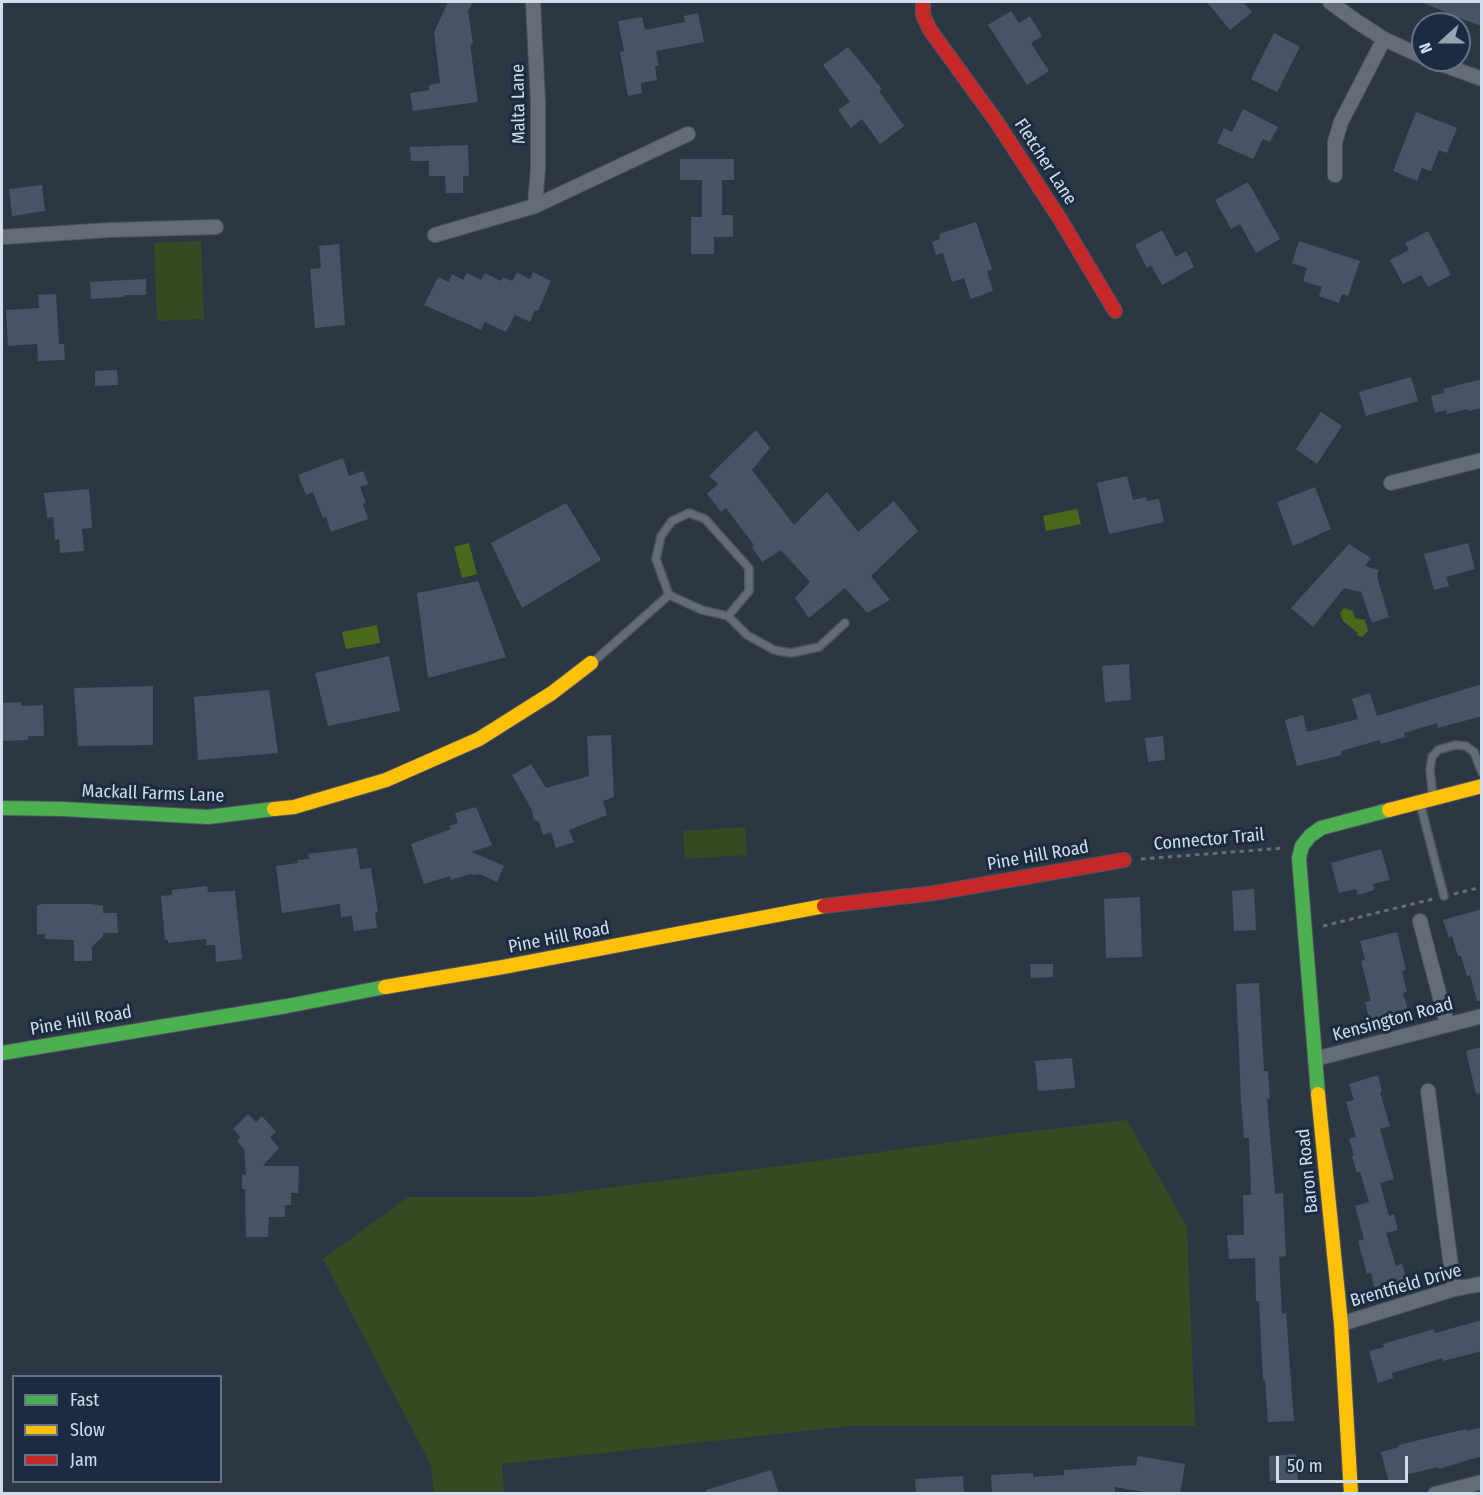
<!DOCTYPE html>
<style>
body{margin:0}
#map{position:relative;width:1483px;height:1495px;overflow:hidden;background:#2d3744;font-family:"Fira Sans Condensed",sans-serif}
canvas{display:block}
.frame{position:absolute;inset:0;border:3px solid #d2ddeb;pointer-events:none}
.legend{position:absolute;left:12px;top:1375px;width:210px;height:108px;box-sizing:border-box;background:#1b2c42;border:2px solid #647386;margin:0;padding:8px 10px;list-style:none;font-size:18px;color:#d2ddeb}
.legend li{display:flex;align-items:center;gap:12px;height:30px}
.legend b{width:30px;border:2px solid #647386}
.north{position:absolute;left:1411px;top:12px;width:60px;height:60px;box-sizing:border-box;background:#1b2c42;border:2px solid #647386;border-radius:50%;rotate:249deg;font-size:16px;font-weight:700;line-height:24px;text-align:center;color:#d2ddeb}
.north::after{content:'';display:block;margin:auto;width:21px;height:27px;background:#98a3b1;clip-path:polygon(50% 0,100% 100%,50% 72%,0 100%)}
.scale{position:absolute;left:1276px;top:1456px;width:132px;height:27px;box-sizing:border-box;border:3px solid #d2ddeb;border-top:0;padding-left:8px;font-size:18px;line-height:21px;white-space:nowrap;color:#d2ddeb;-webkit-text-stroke:4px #1b2c42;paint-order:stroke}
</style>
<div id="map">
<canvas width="1483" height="1495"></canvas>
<div class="frame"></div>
<ul class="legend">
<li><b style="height:8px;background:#4caf50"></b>Fast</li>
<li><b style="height:8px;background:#ffc107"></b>Slow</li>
<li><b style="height:8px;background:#c62828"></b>Jam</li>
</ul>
<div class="north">N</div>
<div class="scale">50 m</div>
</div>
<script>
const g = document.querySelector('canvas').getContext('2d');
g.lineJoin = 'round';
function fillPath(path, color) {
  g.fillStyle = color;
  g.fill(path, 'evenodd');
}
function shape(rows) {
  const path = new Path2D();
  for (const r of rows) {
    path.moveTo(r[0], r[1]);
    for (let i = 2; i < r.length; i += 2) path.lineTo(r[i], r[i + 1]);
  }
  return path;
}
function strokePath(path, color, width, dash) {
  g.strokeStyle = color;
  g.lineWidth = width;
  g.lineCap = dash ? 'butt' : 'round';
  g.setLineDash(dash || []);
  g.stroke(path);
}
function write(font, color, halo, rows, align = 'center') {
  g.font = font + ' "Fira Sans Condensed",sans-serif';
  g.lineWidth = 6;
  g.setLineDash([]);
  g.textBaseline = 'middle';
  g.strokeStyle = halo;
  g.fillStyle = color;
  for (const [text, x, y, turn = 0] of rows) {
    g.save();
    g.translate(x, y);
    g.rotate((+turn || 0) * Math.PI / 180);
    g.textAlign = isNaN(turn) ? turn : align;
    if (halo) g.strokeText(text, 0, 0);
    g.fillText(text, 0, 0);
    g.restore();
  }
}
fillPath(shape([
 [201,241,204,319,157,321,154,243],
 [745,827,747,855,685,859,683,831],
 [1127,1120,1187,1227,1195,1426,850,1426,502,1464,504,1493,434,1493,431,1465,323,1259,408,1197,536,1197,788,1165,1008,1134]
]), '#374a23');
fillPath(shape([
 [1077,509,1081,524,1046,531,1043,516],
 [469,543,477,574,462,578,454,547],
 [1344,608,1353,611,1355,618,1365,620,1368,631,1362,637,1358,636,1357,632,1343,621,1340,613],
 [377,625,380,643,346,649,342,632]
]), '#4a681a');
fillPath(shape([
 [448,2,473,2,468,11,473,44,470,45,478,102,413,111,410,93,429,90,429,85,440,83,434,32],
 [1207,2,1243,2,1252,12,1230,30],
 [1421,2,1482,2,1482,26,1462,19],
 [1011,11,1019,23,1030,16,1042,36,1031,43,1049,71,1027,85,988,25],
 [698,13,704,42,656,51,659,66,655,66,657,80,641,83,642,93,628,96,620,52,624,51,618,21,642,17,645,30,685,22,684,16],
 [1274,33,1300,47,1277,92,1251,79],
 [848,47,882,89,879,91,904,126,880,144,862,119,851,128,838,110,850,102,823,65],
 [1243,109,1278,127,1270,142,1263,139,1253,159,1217,143,1224,128,1232,132],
 [1416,112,1457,128,1447,153,1439,150,1431,171,1422,168,1417,181,1393,171],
 [468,145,469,176,463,176,463,193,446,193,445,176,429,176,429,161,411,161,410,147],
 [680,159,734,159,734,180,722,180,722,215,733,215,733,237,714,237,714,254,691,254,691,217,702,217,702,180,680,180],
 [1248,182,1280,239,1256,253,1240,224,1231,229,1215,200],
 [42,185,45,211,12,216,9,189],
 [976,222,992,269,987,271,993,291,971,299,964,278,952,282,943,253,936,255,932,242,940,239,939,234],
 [1162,230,1176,257,1186,251,1194,267,1162,285,1151,265,1147,268,1135,245],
 [1428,231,1451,275,1428,287,1421,275,1403,284,1390,260,1409,250,1405,243],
 [1299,241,1360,261,1348,296,1342,294,1339,303,1319,296,1322,287,1303,281,1307,268,1292,263],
 [339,244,345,325,315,328,310,269,321,268,319,246],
 [517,272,530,279,533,272,551,281,538,311,535,310,530,322,515,315,506,332,485,322,481,330,424,305,438,277,449,282,452,274,463,280,467,273,481,280,485,273,501,281,503,277,512,281],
 [146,279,146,295,124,295,124,297,91,299,90,282],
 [56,294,59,344,64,344,65,360,38,361,37,344,8,346,6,310,39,308,38,295],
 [117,370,118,385,95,386,95,371],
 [1411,377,1418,401,1366,416,1359,392],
 [1482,379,1482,408,1468,411,1467,409,1447,414,1446,410,1435,413,1431,396,1444,393,1443,389],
 [1321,412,1342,426,1317,464,1296,449],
 [756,430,770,448,752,470,794,525,827,492,858,532,894,501,918,531,871,576,890,600,867,613,845,588,809,618,795,598,810,582,781,550,762,562,752,547,754,545,726,508,721,512,707,494,718,484,709,476],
 [343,458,349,476,363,471,368,484,360,487,366,503,363,504,368,519,331,532,326,517,323,518,313,492,306,495,298,475],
 [1127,476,1133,500,1146,497,1147,501,1159,499,1164,522,1109,534,1097,483],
 [1315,487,1331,529,1293,546,1277,502],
 [89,489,92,528,82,529,84,551,60,553,59,539,55,540,53,517,47,518,44,493],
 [566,503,601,560,522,608,491,543],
 [1468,543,1475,569,1446,577,1449,586,1434,590,1424,554],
 [1349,544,1371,558,1365,566,1379,570,1377,577,1389,617,1372,623,1361,592,1344,588,1313,627,1291,608],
 [478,581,506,657,428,678,417,593],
 [389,656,400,711,328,726,315,673],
 [1129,664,1131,700,1105,702,1102,666],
 [1482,684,1482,716,1438,728,1437,723,1404,733,1405,737,1381,744,1380,740,1341,751,1342,755,1297,766,1285,720,1303,715,1307,732,1358,719,1352,699,1370,693,1377,716],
 [153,686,153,745,78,746,74,688],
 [269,690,278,753,198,760,194,697],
 [21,702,21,706,43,705,44,736,28,736,28,740,2,741,2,703],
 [611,735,614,797,603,801,607,815,569,830,574,842,556,848,551,832,543,835,539,822,534,820,532,810,512,775,531,764,546,788,589,776,587,736],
 [1163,736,1165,760,1148,762,1145,738],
 [476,807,492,845,472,852,504,866,497,882,480,874,474,875,470,874,451,880,450,876,424,884,411,844,451,829,449,826,458,823,455,813],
 [357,848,360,869,371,868,378,912,375,913,377,928,354,931,352,916,341,917,340,904,282,913,276,866,298,863,297,860,309,859,308,854],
 [1381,849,1390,880,1373,884,1374,890,1358,895,1356,889,1339,893,1331,863],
 [207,886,208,892,235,891,242,959,216,962,215,945,206,945,206,939,168,943,168,940,165,940,161,896,172,895,172,890],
 [1254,889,1256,930,1234,931,1232,891],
 [1140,897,1142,957,1106,958,1104,899],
 [42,904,91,904,103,906,103,913,117,913,118,933,103,933,103,936,92,947,92,961,74,961,74,940,45,939,45,934,37,934,37,906],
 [1482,909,1482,1001,1477,1001,1470,975,1467,976,1461,956,1458,956,1452,936,1449,938,1443,920],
 [1397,932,1406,970,1402,971,1407,992,1403,993,1408,1010,1369,1019,1365,1002,1371,1001,1361,961,1365,960,1360,941],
 [1030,964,1053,964,1053,977,1031,978],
 [1259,983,1264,1071,1268,1071,1270,1098,1267,1099,1275,1194,1283,1193,1286,1256,1279,1257,1282,1314,1286,1313,1294,1421,1268,1422,1265,1380,1263,1380,1259,1301,1256,1301,1255,1258,1229,1259,1227,1235,1244,1235,1243,1195,1251,1195,1249,1138,1244,1138,1241,1100,1236,984],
 [1482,1047,1482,1093,1476,1094,1466,1051],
 [1072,1058,1075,1088,1038,1091,1035,1061],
 [1378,1075,1382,1091,1380,1092,1390,1126,1380,1129,1394,1179,1380,1183,1389,1216,1394,1214,1398,1230,1386,1233,1396,1266,1402,1264,1407,1281,1375,1290,1371,1273,1367,1274,1358,1241,1364,1239,1355,1206,1369,1202,1360,1172,1357,1173,1352,1156,1354,1155,1349,1139,1356,1137,1346,1102,1354,1100,1349,1084],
 [248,1114,256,1122,262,1116,276,1132,270,1137,279,1148,263,1166,299,1166,298,1193,291,1193,291,1205,285,1205,285,1217,269,1217,268,1237,246,1237,245,1189,242,1189,242,1174,246,1175,244,1149,237,1141,240,1137,233,1129],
 [1482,1320,1482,1351,1443,1361,1443,1358,1392,1373,1393,1378,1378,1383,1369,1351,1384,1347,1383,1344,1434,1329,1435,1333],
 [1482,1427,1482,1456,1439,1469,1438,1467,1405,1475,1407,1479,1389,1483,1381,1452,1399,1447,1398,1445,1466,1429,1467,1431],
 [1296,1454,1298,1480,1270,1481,1269,1456],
 [1138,1456,1185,1464,1180,1494,1155,1494,1115,1487,1115,1494,992,1494,991,1475,1033,1473,1033,1477,1064,1475,1064,1470,1136,1465],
 [771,1470,779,1494,706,1494,706,1490],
 [963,1476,964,1494,916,1494,915,1479]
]), '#465466');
const lane = shape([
 [728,616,747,635,774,650,791,653,819,647,845,623],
 [593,662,669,595,656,559,661,536,672,521,689,513,705,519,749,568,749,591,728,616,702,610,669,595],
 [1433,798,1430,770,1432,757,1438,750,1455,745,1466,746,1474,752,1482,773],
 [1420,803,1444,896]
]);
const street = shape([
 [533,2,538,102,538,168,535,206],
 [1330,2,1356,21,1384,39,1423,57],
 [1430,60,1482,79],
 [1335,175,1335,142,1341,122,1384,39],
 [435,235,535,206,688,134],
 [2,237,110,230,216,227],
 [1391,483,1482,460],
 [1420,921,1447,1024],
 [1315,1059,1482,1016],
 [1428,1091,1454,1289],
 [1341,1324,1454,1289,1482,1284],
 [1435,1494,1482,1482]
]);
const fast = shape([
 [2,808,63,809,208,817,274,809],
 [2,1053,287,1006,385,987],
 [1318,1094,1299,858,1302,846,1310,836,1321,828,1389,810]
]);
const slow = shape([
 [274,809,294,807,386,780,479,739,552,693,591,663],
 [1389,810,1482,786],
 [385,987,503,967,824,906],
 [1318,1094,1341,1324,1351,1494]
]);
const jam = shape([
 [923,2,923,15,930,30,996,121,1060,219,1115,311],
 [824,906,934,893,1124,860]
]);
strokePath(lane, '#4b5460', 10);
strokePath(street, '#4b5460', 16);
strokePath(fast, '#4b5460', 16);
strokePath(slow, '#4b5460', 16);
strokePath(jam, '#4b5460', 16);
strokePath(shape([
 [1141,859,1284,848],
 [1454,894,1482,887],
 [1323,926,1433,899]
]), '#666e77', 3, [4.5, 4.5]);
strokePath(lane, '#646d77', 7);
strokePath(street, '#646d77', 14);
strokePath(fast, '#4caf50', 14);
strokePath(slow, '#ffc107', 14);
strokePath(jam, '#c62828', 14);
write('18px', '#d2ddeb', '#1b2c42', [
 ["Malta Lane",519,104,-91],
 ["Fletcher Lane",1045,162,57],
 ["Mackall Farms Lane",153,794,2],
 ["Connector Trail",1209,840,-5],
 ["Pine Hill Road",1038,856,-10],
 ["Pine Hill Road",559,938,-11],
 ["Kensington Road",1393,1020,-15],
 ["Pine Hill Road",81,1021,-10],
 ["Baron Road",1308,1171,-96],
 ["Brentfield Drive",1406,1286,-16]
]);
</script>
